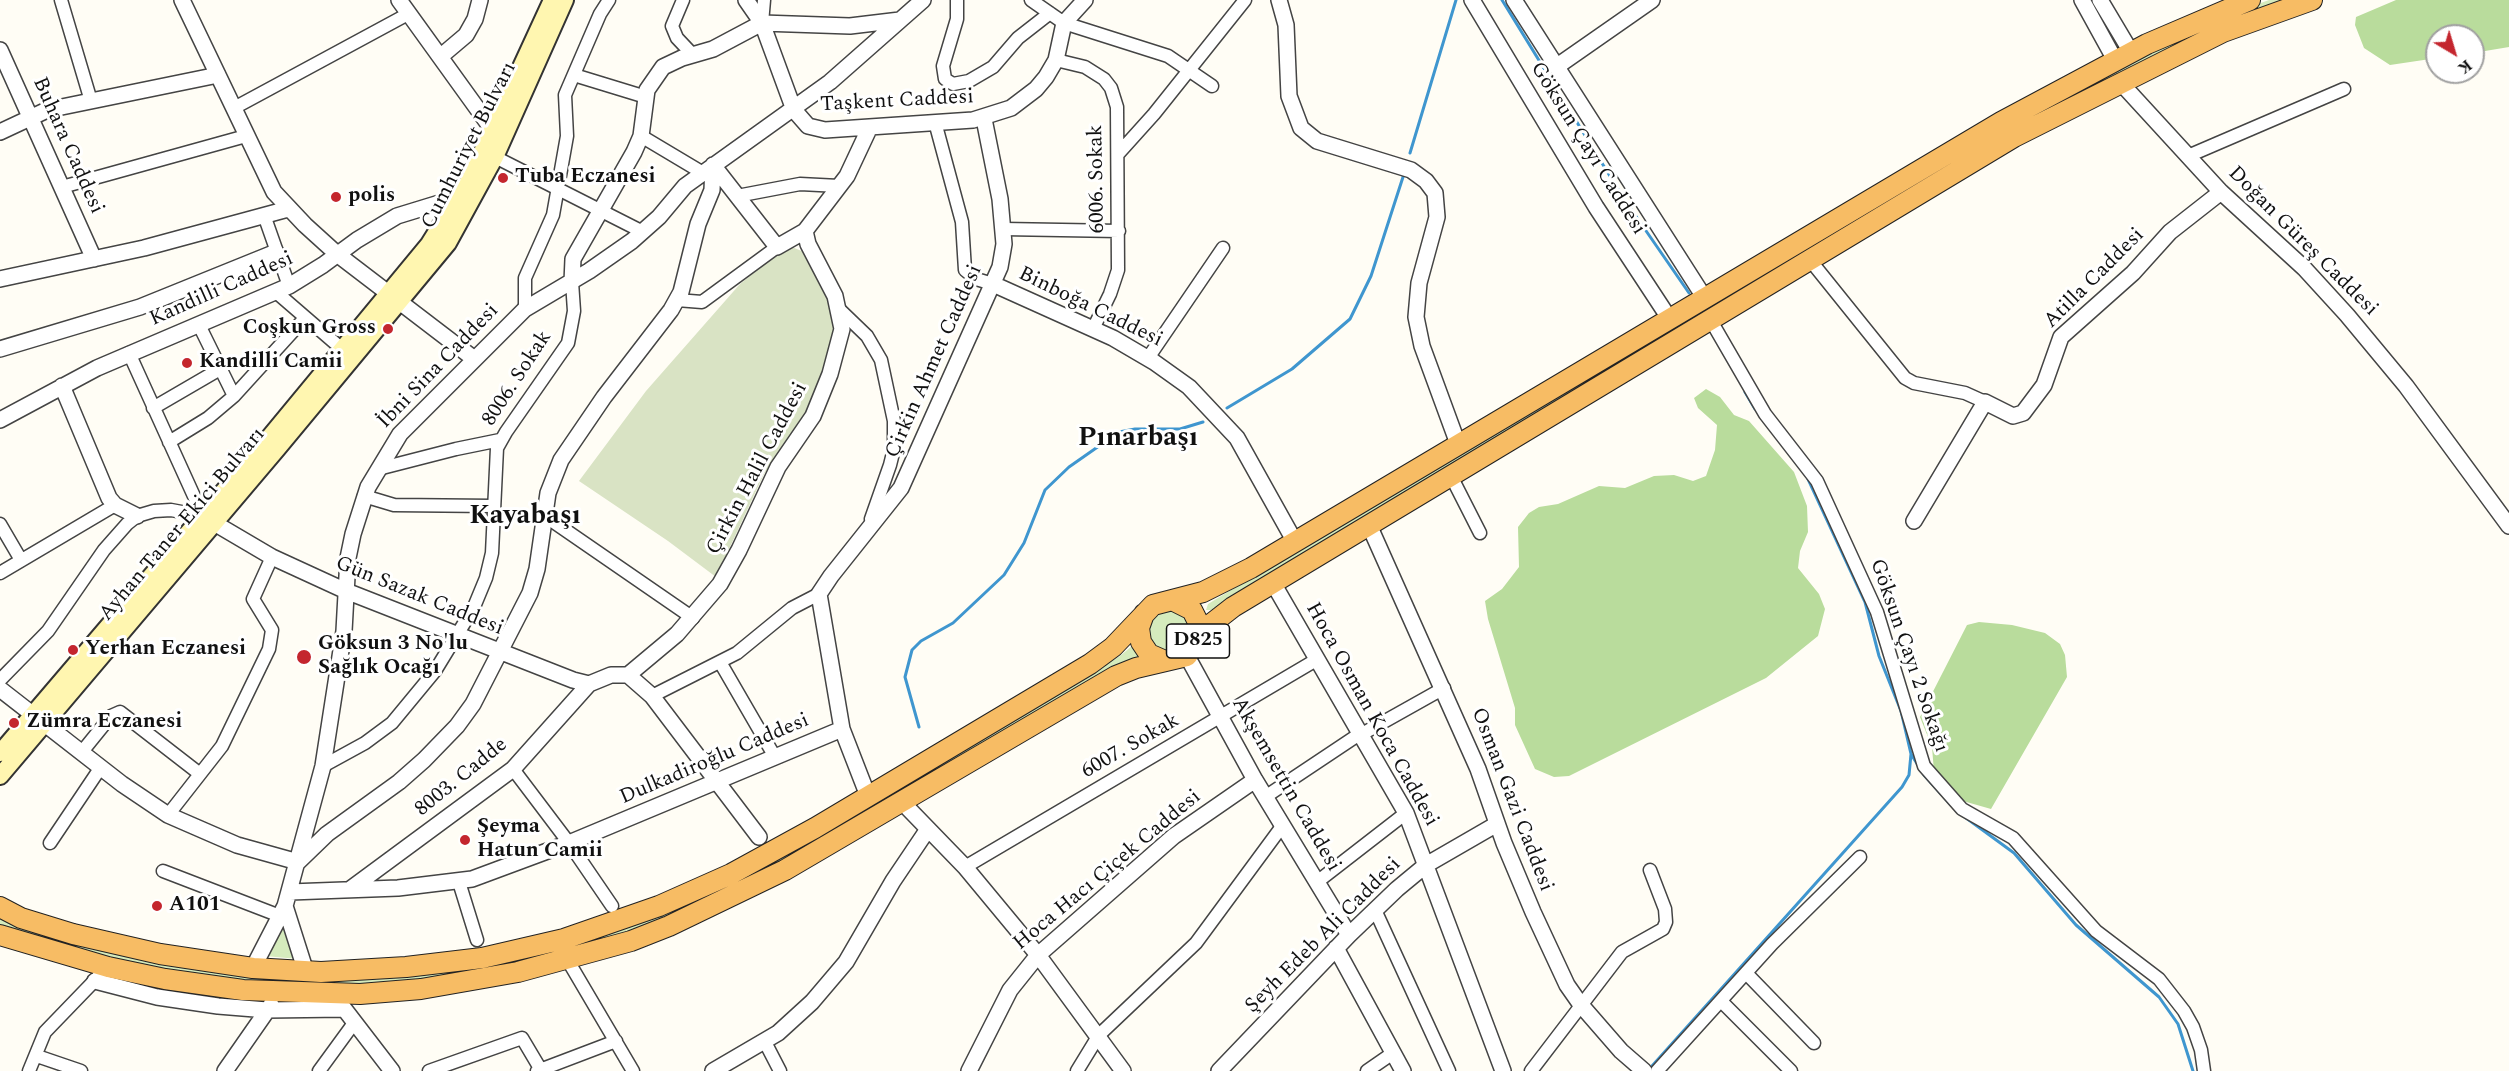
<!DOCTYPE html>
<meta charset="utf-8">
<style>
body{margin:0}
#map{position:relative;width:2509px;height:1071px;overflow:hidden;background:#fffdf5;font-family:Spectral,serif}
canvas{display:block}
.north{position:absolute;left:2425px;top:24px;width:60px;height:60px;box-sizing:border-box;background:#fff;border:2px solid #a0a0a0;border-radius:50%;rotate:142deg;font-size:16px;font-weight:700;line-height:24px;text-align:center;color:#111}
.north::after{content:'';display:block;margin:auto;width:21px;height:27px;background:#c4262e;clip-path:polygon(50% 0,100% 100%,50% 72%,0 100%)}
</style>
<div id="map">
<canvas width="2509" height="1071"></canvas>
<div class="north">K</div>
</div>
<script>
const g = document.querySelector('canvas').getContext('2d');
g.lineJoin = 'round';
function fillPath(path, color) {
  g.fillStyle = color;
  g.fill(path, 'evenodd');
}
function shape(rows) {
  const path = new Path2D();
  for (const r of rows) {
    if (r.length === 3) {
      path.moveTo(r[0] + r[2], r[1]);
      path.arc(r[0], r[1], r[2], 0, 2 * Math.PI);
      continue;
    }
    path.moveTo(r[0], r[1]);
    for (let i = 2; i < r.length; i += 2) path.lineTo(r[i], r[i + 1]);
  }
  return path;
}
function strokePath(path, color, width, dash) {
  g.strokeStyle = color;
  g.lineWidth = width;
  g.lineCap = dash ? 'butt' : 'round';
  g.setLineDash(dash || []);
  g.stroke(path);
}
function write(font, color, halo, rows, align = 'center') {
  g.font = font + ' Spectral,serif';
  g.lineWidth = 6;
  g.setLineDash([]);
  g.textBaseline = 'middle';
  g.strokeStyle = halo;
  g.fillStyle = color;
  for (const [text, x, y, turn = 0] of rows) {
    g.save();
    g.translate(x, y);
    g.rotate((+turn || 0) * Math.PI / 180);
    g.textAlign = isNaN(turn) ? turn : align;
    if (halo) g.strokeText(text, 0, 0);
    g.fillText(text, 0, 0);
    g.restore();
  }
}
fillPath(shape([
 [2269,0,2292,0,2238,20,1308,552,1211,610,1206,610,1208,604,1305,545,2056,97,2236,12],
 [1169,631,21],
 [1132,646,1138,657,755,878,653,925,548,958,383,986,276,985,163,972,39,939,0,925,0,916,69,942,117,954,215,972,567,945,954,756,1120,656],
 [283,923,298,959,265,956]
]), '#d5ebbd');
fillPath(shape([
 [2396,0,2509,0,2509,47,2473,53,2473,36,2437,36,2437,58,2390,65,2364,48,2355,25,2356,17],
 [1706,389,1720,397,1734,415,1749,421,1794,472,1807,506,1808,532,1800,551,1798,568,1819,594,1825,609,1818,636,1766,678,1569,776,1554,777,1535,769,1515,725,1515,708,1488,619,1485,601,1502,589,1519,567,1518,527,1529,513,1539,507,1558,504,1599,486,1625,488,1654,476,1674,475,1693,481,1706,476,1715,450,1717,425,1698,408,1694,398],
 [1979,622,2012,625,2045,633,2060,644,2065,655,2067,677,1991,809,1956,799,1934,772,1932,747,1920,717,1967,625]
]), '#b9dc9c');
fillPath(shape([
 [792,247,804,252,835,309,833,335,824,370,803,421,764,474,716,577,668,541,579,481,646,391,740,284,782,250]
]), '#d9e3c4');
strokePath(shape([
 [1502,0,1624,199,1689,293],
 [1410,153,1456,0],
 [1745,392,1755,409],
 [1227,408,1292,369,1350,319,1371,276,1403,177],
 [1808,479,1865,602,1879,656,1901,711,1911,754,1924,775,1951,805],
 [919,727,905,677,912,650,921,641,953,623,1004,575,1024,543,1045,490,1069,467,1119,432,1135,429,1180,429,1203,422],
 [1962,815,2014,853,2076,925,2159,997,2178,1024,2193,1071],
 [1652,1066,1902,787,1909,775,1911,754]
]), '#3f96cf', 3);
const minor = shape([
 [61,0,91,101],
 [683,0,672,26,677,38,693,55],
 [957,0,957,19,943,66,945,79,953,84,969,81,993,67,1018,38,1050,13],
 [1031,0,1064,23,1168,56,1212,86],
 [762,23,764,0],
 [1056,60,1085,67,1104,79,1111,88,1117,107,1118,270,1110,294,1093,329],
 [574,75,646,97],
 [234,108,408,14],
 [935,122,962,222,965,270,976,279,993,284],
 [641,136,703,173],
 [1118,154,1154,114,1245,0],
 [2188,156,2344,89],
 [495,157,643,232],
 [62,187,246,136],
 [737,196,800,184,839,186],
 [264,215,289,286],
 [1003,229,1119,231],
 [1810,260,1905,378,1914,383,1965,393,1985,402],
 [276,292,342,349],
 [677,300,702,302,777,247],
 [525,309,525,278,553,215,567,136,565,95,600,14,609,0],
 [840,310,867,336,881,360,894,421,894,449,890,465,871,519],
 [1710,319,1765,414,1817,481,1877,612,1924,766,1962,809,2013,838,2096,931,2159,979,2184,1011,2193,1027,2201,1050,2204,1071],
 [199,325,234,396],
 [129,353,203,516],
 [1148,358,1223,248],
 [153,408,220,369],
 [169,442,208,418,234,396,305,318],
 [378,469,456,449,500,440],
 [1451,476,1480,533],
 [364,496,394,505,493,506],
 [545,516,693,618],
 [0,524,21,560],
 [0,573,115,505],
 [720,662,775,757],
 [0,680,48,631,104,550,127,524,137,516,154,511,171,510,203,516],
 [652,696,737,653,792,608,819,594],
 [1362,734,1444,688],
 [81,753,111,716,120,712,200,774],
 [323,766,365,743,392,723,435,671,474,607,486,578,492,553,497,448,506,432,568,343,574,311,572,282],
 [513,769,569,843,612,906],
 [1265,797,1361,733],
 [168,815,222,746,269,649,272,630,253,599,272,557],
 [50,843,101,767],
 [965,867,1316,660],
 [163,871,280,916],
 [459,882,477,940],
 [1317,882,1406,813],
 [1375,910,1449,1071],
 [567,959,633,1071],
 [1746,973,1814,1043],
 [1721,1001,1791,1071],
 [765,1042,780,1071],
 [37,1056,81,1071],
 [29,1071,45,1032,100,975],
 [319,1071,354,1023],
 [429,1071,522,1038,541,1070],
 [537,1071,616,1041],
 [1077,1071,1099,1035,1196,943,1283,825],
 [1367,1071,1393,1053],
 [1531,1071,1622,952,1663,929,1666,922,1665,909,1650,870],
 [1657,1071,1772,944,1860,857]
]);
const tertiary = shape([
 [182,0,274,192,305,225,337,254,473,358],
 [399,0,492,129],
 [746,0,762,23,794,110,808,126,825,130,973,120,1011,108,1036,89,1046,77,1056,60,1064,23,1085,0],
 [1279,0,1286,25,1289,96,1301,128,1317,141,1411,170,1426,181,1435,193,1437,217,1419,283,1416,317,1422,346,1458,444],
 [1472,0,1596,207,1669,318],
 [1514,0,1704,297],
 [2082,0,2115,60],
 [2100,0,2131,52],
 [0,50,94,259],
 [440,57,466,35,475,19,480,0],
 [1556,67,1652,0],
 [2120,82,2221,192,2304,268,2347,315,2406,386,2509,526],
 [0,132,47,110,218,75],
 [0,279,144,248,288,209],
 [572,282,573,259,634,152,641,136,647,90,663,67,682,58,713,49,762,23,850,26,900,20],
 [993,284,1113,338,1154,362,1189,387,1237,438,1295,542],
 [0,349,140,307,276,252],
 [62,386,109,498,115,505,137,516],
 [0,420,97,368,289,286,323,265,357,240,397,216,459,197],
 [204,517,272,557,346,591,573,680,589,684,611,675,628,675],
 [1914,521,1985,402,2013,416,2023,413,2044,385,2061,337,2133,273,2170,232,2221,192],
 [1369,525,1478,769,1504,843,1533,912,1567,985,1581,1005,1621,1051,1644,1071],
 [1273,583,1406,813,1503,1071],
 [1187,656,1255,780,1349,935],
 [628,675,677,634,720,584,739,550,778,467,813,416,830,374,842,329,835,296,808,244,805,231,847,176,870,127],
 [628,675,652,696,759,837],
 [0,689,122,784,168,815,237,845,298,862,327,834,399,782,424,760,457,726,473,704,530,593,537,569,548,493,561,460,604,397,671,310,681,292,698,224,712,190,713,165,777,247,805,231],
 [868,796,842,729,819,594,831,576,901,488,1000,267,1004,244,1000,199,984,119],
 [902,802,965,867,1038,955,1123,1071],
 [349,890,513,769,589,684],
 [290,892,398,888,472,879,569,843,842,729],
 [285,906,306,972],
 [1336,948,1403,1071],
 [253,968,285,906,323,766,344,631,348,558,353,534,368,487,400,434,525,309,589,271,632,241,659,217,685,186,830,82,923,0],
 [95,981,157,997,218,1006,267,1010,344,1009],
 [339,1002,392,1071],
 [225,1071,271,1005],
 [713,1071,778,1033,812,1002,846,962,893,881,928,829],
 [969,1071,1010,990,1038,955,1174,836,1255,780],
 [1219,1071,1349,935,1397,889,1426,865,1497,824]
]);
const secondary = shape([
 [0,753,263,445,429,244,469,180,552,0],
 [0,776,277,449,448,243,495,157,565,0]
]);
const trunk = shape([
 [1172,600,1192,610,1199,624,1199,637],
 [1144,614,1139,628,1141,642,1149,654,1165,661],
 [0,907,21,918,73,934,160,954,253,968,321,972,406,967,482,958,564,939,659,906,731,874,815,828,1090,664,1113,647,1153,605,1203,592,1251,568,2001,122,2147,44,2250,0],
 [0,935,108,967,165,979,243,990,360,994,421,989,518,972,631,941,669,926,785,870,1116,676,1136,668,1187,656,1206,628,1233,607,2014,137,2223,32,2312,0]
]);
strokePath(minor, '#444', 15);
strokePath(tertiary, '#444', 18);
strokePath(secondary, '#333', 20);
strokePath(trunk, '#222', 22);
strokePath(minor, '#fff', 12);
strokePath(tertiary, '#fff', 15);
strokePath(secondary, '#fff6b0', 16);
strokePath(trunk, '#f7bc64', 20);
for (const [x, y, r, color] of [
 [503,178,6,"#c4262e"],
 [336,197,6,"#c4262e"],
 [388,329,6,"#c4262e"],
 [187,363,6,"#c4262e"],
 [73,650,6,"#c4262e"],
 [304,657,8,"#c4262e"],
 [14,723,6,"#c4262e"],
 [465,840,6,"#c4262e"],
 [157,906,6,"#c4262e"]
]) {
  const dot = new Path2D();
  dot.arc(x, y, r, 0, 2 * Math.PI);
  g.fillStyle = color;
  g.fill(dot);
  strokePath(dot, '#fff', 2);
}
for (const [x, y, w] of [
 [1198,641,63]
]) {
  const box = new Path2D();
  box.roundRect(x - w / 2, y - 17, w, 34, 4.5);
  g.fillStyle = '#fff';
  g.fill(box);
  strokePath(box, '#111', 1.5);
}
write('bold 20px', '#111', null, [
 ["D825",1198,641]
]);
write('21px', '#111', '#fff', [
 ["Taşkent Caddesi",897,102,-3],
 ["Buhara Caddesi",67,146,66],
 ["Cumhuriyet Bulvarı",470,146,-63],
 ["Göksun Çayı Caddesi",1587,149,58],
 ["6006. Sokak",1098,179,-91],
 ["Doğan Güreş Caddesi",2302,242,45],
 ["Atilla Caddesi",2095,279,-45],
 ["Kandilli Caddesi",222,290,-24],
 ["Binboğa Caddesi",1090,308,26],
 ["Çirkin Ahmet Caddesi",935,362,-66],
 ["İbni Sina Caddesi",439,367,-46],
 ["8006. Sokak",518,379,-57],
 ["Çirkin Halil Caddesi",758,469,-62],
 ["Ayhan Taner Ekici Bulvarı",183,525,-50],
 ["Gün Sazak Caddesi",419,597,22],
 ["Göksun Çayı 2 Sokağı",1908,656,71],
 ["Hoca Osman Koca Caddesi",1371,715,61],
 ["6007. Sokak",1131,747,-30],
 ["Dulkadiroğlu Caddesi",715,760,-23],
 ["8003. Cadde",462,778,-39],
 ["Akşemsettin Caddesi",1285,785,60],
 ["Osman Gazi Caddesi",1511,800,69],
 ["Hoca Hacı Çiçek Caddesi",1108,871,-40],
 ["Şeyh Edeb Ali Caddesi",1324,936,-45]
]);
write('bold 21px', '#111', '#fff', [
 ["Tuba Eczanesi",515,178],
 ["polis",348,197],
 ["Coşkun Gross",376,329,"right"],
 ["Kandilli Camii",199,363],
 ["Göksun 3 No'lu",318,645],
 ["Sağlık Ocağı",318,669],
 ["Yerhan Eczanesi",85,650],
 ["Zümra Eczanesi",26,723],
 ["Şeyma",477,828],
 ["Hatun Camii",477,852],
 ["A101",169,906]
], 'left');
write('bold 27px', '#111', '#fff', [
 ["Pınarbaşı",1138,440],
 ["Kayabaşı",525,518]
]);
</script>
